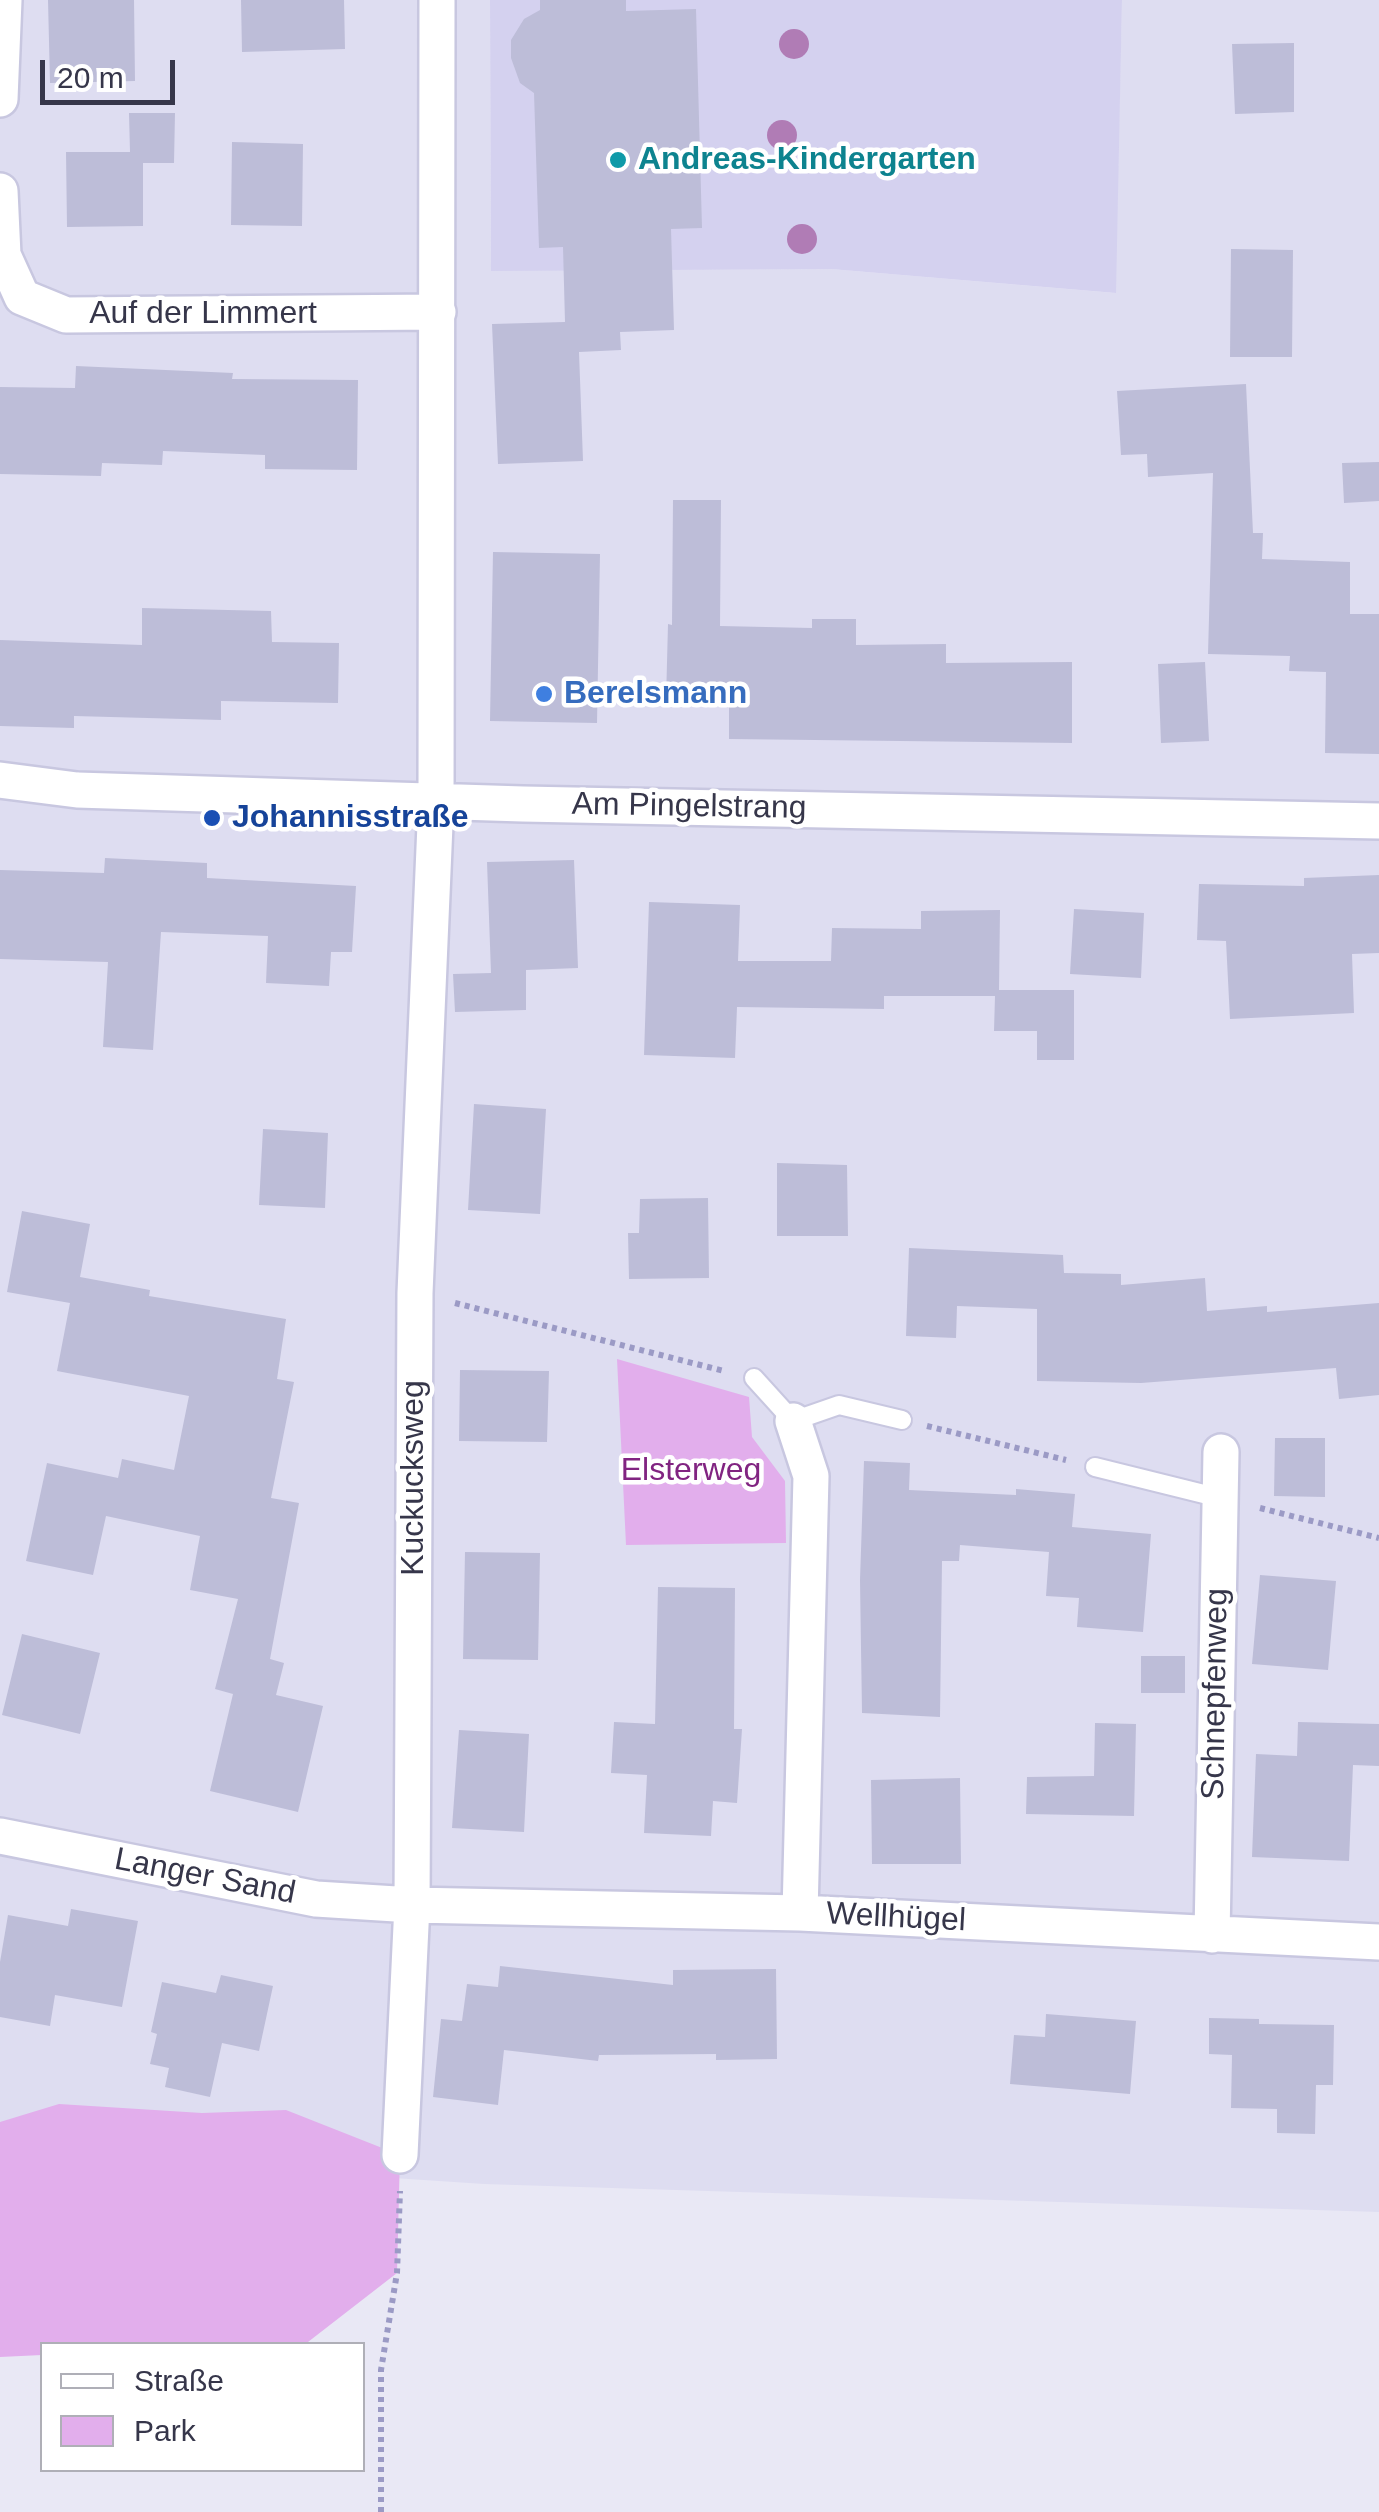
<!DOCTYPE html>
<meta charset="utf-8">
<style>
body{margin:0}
#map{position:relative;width:1379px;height:2512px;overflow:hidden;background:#e9e8f5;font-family:Arial,sans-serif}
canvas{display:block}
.legend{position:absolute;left:40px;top:2342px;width:325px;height:130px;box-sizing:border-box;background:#fff;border:2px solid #afafb7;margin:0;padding:12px 18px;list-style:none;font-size:30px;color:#36364a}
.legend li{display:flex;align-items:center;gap:20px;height:50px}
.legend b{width:50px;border:2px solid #afafb7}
.scale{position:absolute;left:40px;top:60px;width:135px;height:45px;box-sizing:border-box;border:5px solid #36364a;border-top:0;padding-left:12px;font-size:30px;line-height:35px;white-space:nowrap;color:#36364a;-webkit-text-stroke:8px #fff;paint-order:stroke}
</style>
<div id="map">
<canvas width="1379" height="2512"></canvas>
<ul class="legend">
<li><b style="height:12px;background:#fff"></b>Straße</li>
<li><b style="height:28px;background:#e2aeec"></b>Park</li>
</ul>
<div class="scale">20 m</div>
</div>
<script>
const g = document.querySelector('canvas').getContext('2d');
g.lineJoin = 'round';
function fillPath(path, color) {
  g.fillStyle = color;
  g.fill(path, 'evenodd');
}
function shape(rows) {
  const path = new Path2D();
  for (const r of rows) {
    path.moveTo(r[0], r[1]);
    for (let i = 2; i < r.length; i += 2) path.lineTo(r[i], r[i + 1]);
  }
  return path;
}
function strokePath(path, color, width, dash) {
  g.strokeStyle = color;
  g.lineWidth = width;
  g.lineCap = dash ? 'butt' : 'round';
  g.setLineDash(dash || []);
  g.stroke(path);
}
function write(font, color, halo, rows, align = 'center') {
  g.font = font + ' Arial,sans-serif';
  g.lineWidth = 9;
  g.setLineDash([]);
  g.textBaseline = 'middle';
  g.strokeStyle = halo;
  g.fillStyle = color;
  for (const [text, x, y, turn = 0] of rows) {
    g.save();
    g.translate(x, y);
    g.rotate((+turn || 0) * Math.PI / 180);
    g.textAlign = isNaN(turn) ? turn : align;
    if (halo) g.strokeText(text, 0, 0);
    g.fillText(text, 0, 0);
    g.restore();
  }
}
fillPath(shape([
 [0,0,490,0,491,270,831,269,1115,293,1122,0,1379,0,1379,2212,484,2184,0,2152]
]), '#deddf1');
fillPath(shape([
 [490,0,1122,0,1116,293,831,269,491,271]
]), '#d4d1ef');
fillPath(shape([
 [617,1359,749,1397,752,1437,785,1481,786,1543,626,1545],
 [59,2104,202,2113,286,2110,400,2155,397,2273,308,2342,42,2344,42,2355,0,2357,0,2122]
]), '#e2aeec');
fillPath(shape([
 [48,0,134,0,135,81,50,83],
 [241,0,344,0,345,49,242,52],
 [540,0,626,0,626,11,696,9,702,228,671,229,674,330,620,332,621,350,579,352,583,461,498,464,492,324,565,322,563,247,539,248,534,93,520,83,511,58,511,40,524,19,540,10],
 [1294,43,1294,112,1235,114,1232,44],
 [129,113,175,113,174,163,143,163,143,226,67,227,66,152,130,152],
 [232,142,303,144,302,226,231,225],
 [1231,249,1293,250,1292,357,1230,357],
 [76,366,233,373,232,379,358,380,357,470,265,469,265,455,163,451,162,465,102,463,101,476,0,474,0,387,75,388],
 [1246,384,1253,533,1263,533,1262,559,1350,562,1350,614,1379,614,1379,754,1325,753,1326,672,1289,671,1290,656,1208,654,1213,473,1148,477,1147,454,1121,455,1117,391],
 [1379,462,1379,501,1344,503,1342,463],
 [673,500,721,500,720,626,812,628,812,619,856,619,856,645,946,644,946,663,1072,662,1072,743,729,739,729,703,666,701,668,624,672,625],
 [493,552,600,554,597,723,490,721],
 [142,608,271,611,272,642,339,643,338,703,221,701,221,720,74,716,74,728,0,726,0,640,142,645],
 [1205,662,1209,741,1161,743,1158,664],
 [105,858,207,863,207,878,356,886,352,952,331,952,329,986,266,983,268,936,161,932,153,1050,103,1047,108,962,0,959,0,870,104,873],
 [574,860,578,968,526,970,526,1010,455,1012,453,974,491,973,487,862],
 [1379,875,1379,953,1352,954,1354,1013,1230,1019,1226,941,1197,940,1199,884,1304,886,1304,878],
 [649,902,740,905,738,961,831,961,832,928,921,929,921,911,1000,910,999,990,1074,990,1074,1060,1037,1060,1037,1031,994,1031,995,996,884,996,884,1009,737,1007,735,1058,644,1055],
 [1074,909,1144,913,1141,978,1070,974],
 [474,1104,546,1109,540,1214,468,1210],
 [263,1129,328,1133,325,1208,259,1205],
 [777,1163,847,1165,848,1236,777,1236],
 [708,1198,709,1278,629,1279,628,1233,639,1233,640,1199],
 [22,1211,90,1224,80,1277,150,1290,149,1296,286,1319,277,1379,294,1382,271,1498,299,1503,270,1659,284,1663,276,1695,323,1706,298,1812,210,1791,233,1694,215,1689,238,1599,190,1590,200,1536,106,1516,93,1575,26,1561,47,1463,118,1478,122,1459,174,1470,189,1396,57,1371,70,1303,7,1292],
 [909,1248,1063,1255,1064,1273,1121,1274,1121,1285,1205,1278,1207,1311,1267,1306,1267,1312,1379,1303,1379,1395,1339,1399,1336,1368,1141,1383,1037,1381,1037,1309,957,1306,956,1338,906,1336],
 [460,1370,549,1371,547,1442,459,1441],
 [1275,1438,1325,1438,1325,1497,1274,1496],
 [864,1461,910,1463,909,1490,1016,1495,1016,1489,1075,1494,1072,1527,1151,1534,1143,1632,1077,1627,1079,1598,1046,1596,1049,1552,960,1545,959,1561,942,1561,940,1717,862,1713,860,1580],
 [465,1552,540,1553,538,1660,463,1659],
 [1260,1575,1336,1581,1328,1670,1252,1664],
 [658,1587,735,1588,734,1729,742,1729,737,1803,713,1801,711,1836,644,1833,647,1775,611,1773,614,1722,655,1724],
 [22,1634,100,1653,80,1734,2,1715],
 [1141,1656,1185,1656,1185,1693,1141,1693],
 [1298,1722,1379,1724,1379,1766,1353,1765,1349,1861,1252,1857,1256,1754,1297,1756],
 [1095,1723,1136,1724,1134,1816,1026,1814,1027,1777,1094,1776],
 [459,1730,529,1734,524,1832,452,1828],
 [960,1778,961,1864,872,1864,871,1780],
 [71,1909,138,1921,122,2007,55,1995,50,2026,0,2017,0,1962,8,1915,68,1926],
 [500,1966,673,1985,673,1970,776,1969,777,2059,716,2060,716,2054,599,2055,598,2061,504,2050,498,2105,433,2097,441,2019,462,2021,467,1984,498,1987],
 [221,1975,273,1986,259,2051,222,2043,210,2097,165,2087,169,2068,150,2064,157,2034,151,2032,162,1982,216,1993],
 [1046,2014,1136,2021,1130,2094,1010,2084,1014,2035,1045,2037],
 [1209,2018,1259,2019,1259,2024,1334,2025,1333,2085,1316,2085,1315,2134,1277,2133,1277,2109,1231,2108,1232,2055,1209,2054]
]), '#bdbdd8');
const lane = shape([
 [754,1378,793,1421,839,1405,902,1420],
 [1095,1467,1220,1498]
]);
const street = shape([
 [0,99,4,0],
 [0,191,3,255,22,297,66,315,438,312],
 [0,780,77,790,523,804,1379,821],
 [793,1421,811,1476,800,1913],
 [0,1836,316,1899,412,1905,800,1913,1379,1942],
 [1212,1935,1221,1452],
 [400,2155,412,1905,415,1293,436,801,437,0]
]);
strokePath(lane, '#c8c7e0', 22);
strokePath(street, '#c8c7e0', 40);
strokePath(shape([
 [455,1303,724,1371],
 [927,1426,1066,1460],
 [1260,1508,1379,1538],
 [381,2512,381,2370,397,2273,400,2191]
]), '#9b9ac5', 6, [5, 5]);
strokePath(lane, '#fff', 18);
strokePath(street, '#fff', 35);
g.fillStyle = '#b07cb5';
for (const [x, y] of [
 [794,44],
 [782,135],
 [802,239]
]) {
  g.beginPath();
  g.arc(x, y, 15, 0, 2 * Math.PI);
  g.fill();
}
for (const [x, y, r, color] of [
 [618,160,10,"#0f9aa8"],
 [544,694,10,"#3f7fe0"],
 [212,818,10,"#1a4fb4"]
]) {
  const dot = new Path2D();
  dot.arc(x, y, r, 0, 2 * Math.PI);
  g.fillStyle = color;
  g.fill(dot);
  strokePath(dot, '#fff', 4);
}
write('bold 32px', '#0d838f', '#fff', [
 ["Andreas-Kindergarten",638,160]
], 'left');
write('32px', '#36364a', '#fff', [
 ["Auf der Limmert",203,314],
 ["Am Pingelstrang",689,807,1],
 ["Kuckucksweg",414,1478,-90],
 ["Schnepfenweg",1216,1694,-89],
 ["Langer Sand",205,1877,11],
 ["Wellhügel",896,1918,3]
]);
write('bold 32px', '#366cbe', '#fff', [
 ["Berelsmann",564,694]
], 'left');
write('bold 32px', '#164399', '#fff', [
 ["Johannisstraße",232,818]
], 'left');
write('32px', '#812481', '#fff', [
 ["Elsterweg",691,1471]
]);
</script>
